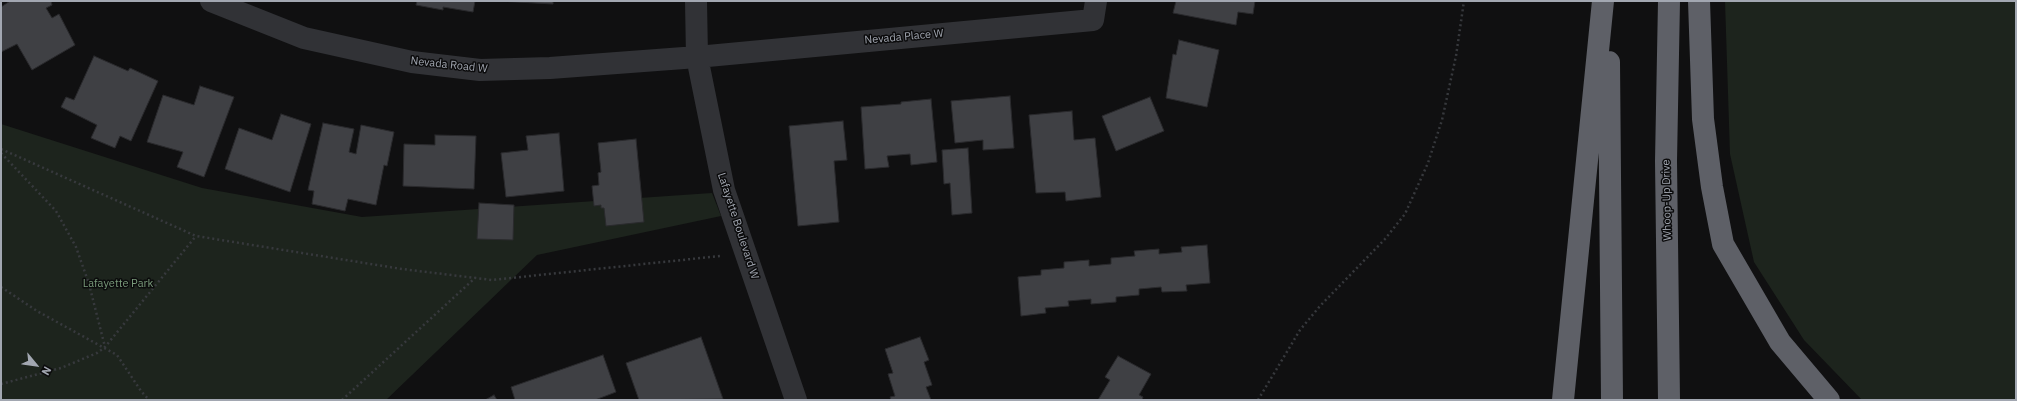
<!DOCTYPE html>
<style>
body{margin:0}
#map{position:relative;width:2017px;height:401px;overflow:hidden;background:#101011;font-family:"IBM Plex Sans",sans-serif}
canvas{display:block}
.frame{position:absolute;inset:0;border:2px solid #a2a7b1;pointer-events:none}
.north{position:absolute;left:16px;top:345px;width:40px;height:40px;-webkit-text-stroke:3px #0b0b0c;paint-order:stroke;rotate:119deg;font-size:11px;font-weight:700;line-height:16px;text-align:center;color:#a2a7b1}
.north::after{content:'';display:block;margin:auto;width:14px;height:18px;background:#a2a7b1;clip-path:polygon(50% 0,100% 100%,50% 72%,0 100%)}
</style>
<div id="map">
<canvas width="2017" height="401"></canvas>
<div class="frame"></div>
<div class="north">N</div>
</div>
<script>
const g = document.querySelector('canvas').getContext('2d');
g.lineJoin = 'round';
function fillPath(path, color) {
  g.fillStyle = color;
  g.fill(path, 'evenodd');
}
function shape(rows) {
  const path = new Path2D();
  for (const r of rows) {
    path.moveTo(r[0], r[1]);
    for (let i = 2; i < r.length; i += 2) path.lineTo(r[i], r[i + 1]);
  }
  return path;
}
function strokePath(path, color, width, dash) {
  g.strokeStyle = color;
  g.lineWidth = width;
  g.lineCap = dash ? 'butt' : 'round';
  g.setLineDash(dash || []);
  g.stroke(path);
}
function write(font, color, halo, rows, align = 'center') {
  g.font = font + ' "IBM Plex Sans",sans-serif';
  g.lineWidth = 3;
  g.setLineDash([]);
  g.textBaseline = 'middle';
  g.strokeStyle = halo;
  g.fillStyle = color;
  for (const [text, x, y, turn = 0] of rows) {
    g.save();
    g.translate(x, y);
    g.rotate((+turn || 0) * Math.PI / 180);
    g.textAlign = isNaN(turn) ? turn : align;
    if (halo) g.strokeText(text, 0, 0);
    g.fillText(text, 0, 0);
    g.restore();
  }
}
fillPath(shape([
 [1725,1,2016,1,2016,400,1862,400,1804,340,1754,262,1730,154],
 [1,124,202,188,362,217,712,193,721,216,537,255,386,400,1,400]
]), '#1d241d');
const building = shape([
 [10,1,51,1,52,5,46,8,52,18,59,14,75,45,32,70,17,44,1,52,1,7,10,1],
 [417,1,475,1,473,12,443,7,443,10,416,5,417,1],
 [498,1,553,1,553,4,498,1],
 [1176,1,1255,1,1253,14,1238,12,1236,25,1173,13,1176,1],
 [1179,40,1219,50,1207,107,1166,98,1173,54,1176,55,1179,40],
 [94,56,128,71,130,68,158,81,131,141,120,136,115,148,91,138,97,125,61,107,66,97,74,100,94,56],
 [200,86,234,97,204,177,177,167,183,152,147,142,163,95,194,105,200,86],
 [1010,96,1014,148,983,150,983,140,955,143,951,101,1010,96],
 [1150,97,1164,131,1116,151,1102,116,1150,97],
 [931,99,937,162,911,165,910,154,887,156,889,167,865,169,861,107,901,104,901,102,931,99],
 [1072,111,1074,140,1095,138,1101,197,1066,201,1065,192,1036,193,1029,115,1072,111],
 [281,114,311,124,290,192,225,169,239,128,272,140,281,114],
 [843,121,847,160,834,161,839,222,798,226,789,126,843,121],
 [323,123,354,129,349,152,356,154,361,125,394,132,387,166,384,165,376,205,348,199,345,211,312,204,314,191,308,190,323,123],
 [559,133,564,191,506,197,501,153,528,150,526,136,559,133],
 [435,135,476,136,474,189,403,186,404,144,435,145,435,135],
 [636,139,644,222,606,226,604,208,601,208,601,205,594,206,592,186,599,185,598,173,601,172,598,143,636,139],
 [968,148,972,213,952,215,950,183,944,184,942,150,968,148],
 [479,203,514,205,513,240,477,239,479,203],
 [1207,245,1210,283,1186,285,1187,291,1162,292,1161,287,1139,289,1139,295,1116,297,1116,302,1091,304,1091,299,1068,301,1069,306,1045,308,1046,313,1021,316,1018,277,1041,275,1041,270,1064,268,1064,262,1089,260,1089,266,1111,264,1111,258,1135,256,1134,251,1159,249,1159,254,1182,252,1181,247,1207,245],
 [701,337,723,399,639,400,626,363,701,337],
 [920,337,929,360,924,362,932,385,926,387,931,400,891,400,890,397,895,396,888,374,893,373,885,349,920,337],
 [603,355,616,392,595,400,515,400,511,387,603,355],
 [1118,356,1151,374,1139,395,1143,397,1142,400,1098,400,1110,380,1105,377,1118,356],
 [494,395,497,400,485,400,494,395]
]);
fillPath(building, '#3f4044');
strokePath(building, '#2a2a2d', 1);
strokePath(shape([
 [1,149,196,236,402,269,492,280,720,256],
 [1,153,56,211,76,247,89,284,105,347],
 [1,287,37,311,117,355,141,391,149,400],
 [1,384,61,368,97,353,105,347,196,236],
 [342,400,475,278],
 [1258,400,1300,330,1320,306,1385,239,1405,214,1428,163,1442,120,1456,56,1464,1]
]), '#37393d', 2.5, [2, 3]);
strokePath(shape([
 [211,1,304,38,412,62,480,70,550,68,697,57,1093,20,1096,1],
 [696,1,697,57,724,190,796,400]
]), '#313236', 22);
strokePath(shape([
 [1669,1,1666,161,1669,400],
 [1699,1,1703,119,1712,187,1723,244,1780,342,1829,400],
 [1609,62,1612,400],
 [1563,400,1603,1]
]), '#5e6067', 22);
write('11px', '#a2a7b1', '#0b0b0c', [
 ["Nevada Place W",904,37,-5],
 ["Nevada Road W",449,65,6],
 ["Whoop-Up Drive",1667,200,-91],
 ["Lafayette Boulevard W",738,226,72]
]);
write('11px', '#7a9b7b', '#0b0b0c', [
 ["Lafayette Park",118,284]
]);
</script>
